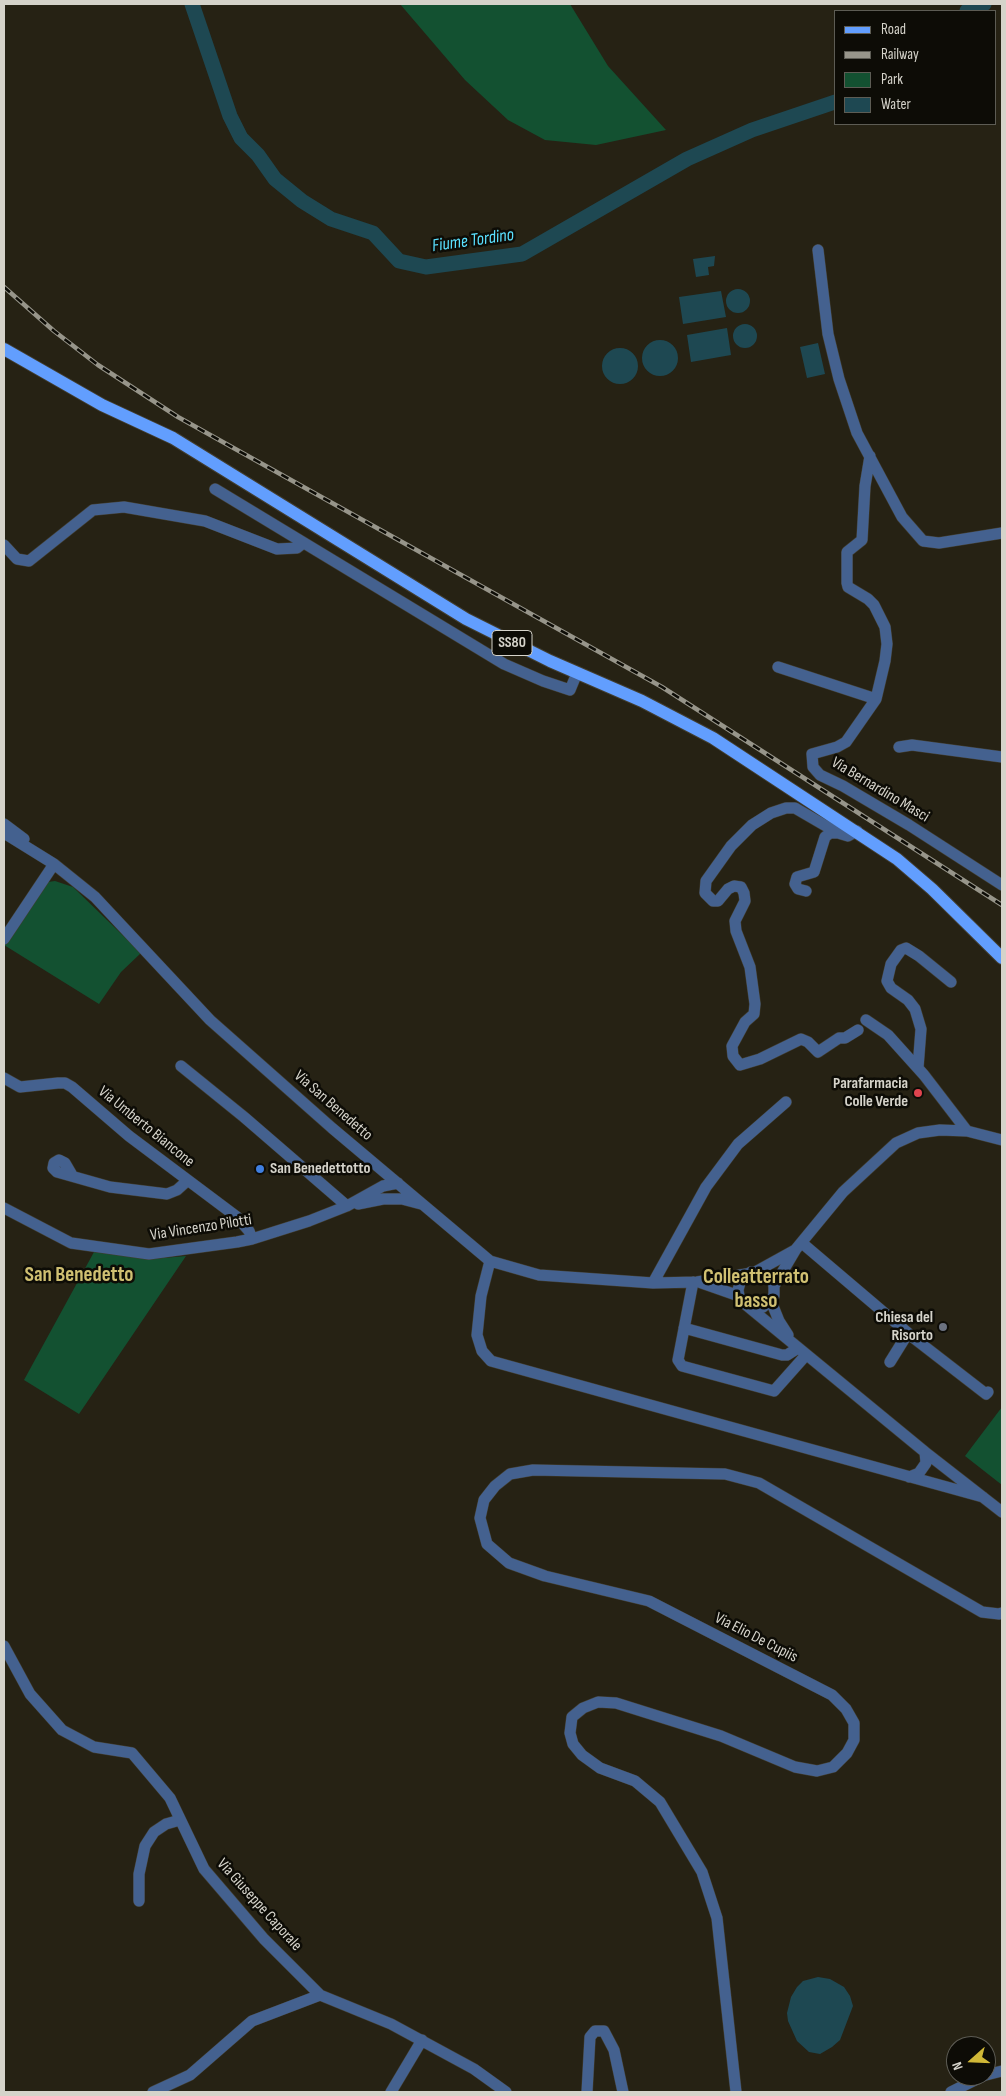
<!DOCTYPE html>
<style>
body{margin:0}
#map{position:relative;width:1006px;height:2096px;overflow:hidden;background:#262214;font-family:"Sofia Sans Condensed",sans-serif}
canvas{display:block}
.frame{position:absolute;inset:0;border:5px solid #d5d3ca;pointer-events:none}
.legend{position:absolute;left:834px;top:10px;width:162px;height:115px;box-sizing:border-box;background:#0d0c06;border:1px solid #5d5c54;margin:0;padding:6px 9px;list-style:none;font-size:15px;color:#d5d3ca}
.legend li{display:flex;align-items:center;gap:10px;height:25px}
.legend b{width:25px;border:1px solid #5d5c54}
.north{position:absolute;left:946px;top:2036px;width:50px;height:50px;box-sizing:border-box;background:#0d0c06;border:1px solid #5d5c54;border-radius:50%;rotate:250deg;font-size:14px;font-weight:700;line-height:20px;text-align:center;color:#d5d3ca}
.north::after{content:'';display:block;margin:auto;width:18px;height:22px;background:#d0b837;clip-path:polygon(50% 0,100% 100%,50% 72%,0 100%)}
</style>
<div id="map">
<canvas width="1006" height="2096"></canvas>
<div class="frame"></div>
<ul class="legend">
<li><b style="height:6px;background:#629efe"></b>Road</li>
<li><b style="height:6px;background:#97958a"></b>Railway</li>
<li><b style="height:14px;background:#135131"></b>Park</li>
<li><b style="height:14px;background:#1e4852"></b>Water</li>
</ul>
<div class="north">N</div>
</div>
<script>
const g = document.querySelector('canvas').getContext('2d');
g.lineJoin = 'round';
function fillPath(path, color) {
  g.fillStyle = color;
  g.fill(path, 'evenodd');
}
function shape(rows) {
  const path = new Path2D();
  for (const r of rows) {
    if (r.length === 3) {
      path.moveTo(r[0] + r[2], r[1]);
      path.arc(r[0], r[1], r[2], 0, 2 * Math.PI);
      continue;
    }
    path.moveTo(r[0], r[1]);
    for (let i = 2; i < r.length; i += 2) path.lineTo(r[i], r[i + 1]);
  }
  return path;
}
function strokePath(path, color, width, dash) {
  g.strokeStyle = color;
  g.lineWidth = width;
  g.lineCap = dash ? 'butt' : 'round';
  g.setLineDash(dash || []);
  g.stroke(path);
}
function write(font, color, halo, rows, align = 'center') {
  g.font = font + ' "Sofia Sans Condensed",sans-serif';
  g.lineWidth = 5;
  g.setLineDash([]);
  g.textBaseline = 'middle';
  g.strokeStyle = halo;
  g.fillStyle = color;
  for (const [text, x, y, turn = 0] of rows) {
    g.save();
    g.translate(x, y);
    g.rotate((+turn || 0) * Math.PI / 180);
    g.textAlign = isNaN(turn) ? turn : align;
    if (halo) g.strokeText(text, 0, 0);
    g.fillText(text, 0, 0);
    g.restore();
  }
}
fillPath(shape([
 [400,4,570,4,608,66,666,130,596,145,545,140,508,120,465,80],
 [55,881,73,887,141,953,121,972,99,1004,4,945,4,941,48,882],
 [94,1252,151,1259,186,1256,79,1414,24,1380],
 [1002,1407,1002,1485,965,1456]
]), '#135131');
fillPath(shape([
 [715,256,714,266,708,267,709,275,696,277,693,259],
 [738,301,12],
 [721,291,726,317,683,324,679,297],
 [745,336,12],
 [727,328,731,355,691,362,687,335],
 [660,358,18],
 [818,343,825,374,807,378,800,347],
 [620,366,18],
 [818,1977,830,1979,844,1987,850,1996,853,2006,840,2040,832,2047,820,2054,809,2052,797,2041,788,2021,787,2013,791,1997,797,1987,803,1981]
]), '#1e4852');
strokePath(shape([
 [192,4,230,116,241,138,258,155,275,179,302,201,331,219,373,233,399,261,426,267,522,254,687,159,752,130,835,102],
 [967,11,984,4]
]), '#1e4852', 15);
const minor = shape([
 [818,250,828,334,839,379,857,433,902,517,923,541,939,543,1002,533],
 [870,456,865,486,862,540,847,552,847,583,848,587,868,599,874,605,885,627,887,644,885,661,876,699],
 [215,489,504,664,543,681,570,690,577,673],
 [4,545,17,559,29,561,93,510,124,507,205,521,277,549,297,548,302,544],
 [778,667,876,699,846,742,837,747,812,754,813,767,820,775,843,786,909,825,1002,885],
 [899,747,912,745,1002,757],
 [4,824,24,839],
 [857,831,848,836,838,833,795,808,786,808,771,813,752,825,731,846,706,881,705,893,713,901,718,901,728,889,734,886,741,887,744,893,745,901,735,921,736,931,750,967,755,1004,754,1014,745,1022,732,1046,733,1056,740,1065,760,1059,801,1039,808,1042,818,1052,839,1038,845,1038,858,1030],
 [4,833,54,864,95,897,210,1020,332,1128,490,1261,539,1275,653,1283,697,1282,746,1274],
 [806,891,798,889,795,884,797,877,814,872,825,837,830,833,838,833],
 [4,939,54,864],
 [866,1020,888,1035,924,1075,967,1131],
 [181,1066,244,1117,347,1206],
 [918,1068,921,1029,915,1009,908,1000,891,988,887,981,891,964,901,950,906,948,919,956,951,982],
 [4,1078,20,1087,58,1083,65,1083,72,1087,129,1136,237,1217,249,1231,252,1239],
 [72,1175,65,1163,59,1160,54,1163,53,1168,57,1172,110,1187,167,1194,177,1190,187,1181],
 [358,1204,383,1199,402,1199,421,1204],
 [4,1208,71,1243,149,1254,237,1242,252,1239,309,1221,347,1206,383,1186,398,1183],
 [802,1243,915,1339,986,1394,988,1392],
 [490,1261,481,1296,477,1335,482,1351,491,1361,983,1497],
 [757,1271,795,1250],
 [693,1282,678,1360,682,1366,774,1391,806,1355],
 [699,1282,739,1296],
 [653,1283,706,1187,738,1144,786,1102],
 [774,1286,796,1249,843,1192,896,1143,918,1133,940,1130,967,1131,1002,1140],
 [771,1301,779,1321,788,1335],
 [749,1307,763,1307,774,1296,774,1286,772,1280,763,1272,751,1272,741,1279,738,1290,739,1296,745,1304,925,1452,1002,1512],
 [684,1328,782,1355,787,1355,798,1348],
 [890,1362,908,1333],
 [909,1477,919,1473,926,1463,925,1452],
 [4,1646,30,1694,62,1730,94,1747,132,1753,170,1798,204,1869,264,1939,320,1995,391,2024,474,2069,506,2092],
 [139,1901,139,1874,145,1846,154,1832,166,1824,180,1820],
 [986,2075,1002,2071],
 [153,2092,190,2075,252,2021,320,1995],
 [391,2092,422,2040],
 [587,2092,590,2037,595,2031,604,2031,614,2050,623,2092],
 [736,2092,717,1918,702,1872,660,1802,635,1781,600,1768,582,1755,573,1744,570,1733,572,1717,583,1708,598,1702,616,1703,721,1736,795,1767,817,1771,833,1767,847,1753,854,1740,854,1723,846,1709,832,1695,649,1601,545,1576,509,1563,487,1544,480,1518,484,1500,495,1486,510,1474,533,1470,725,1474,759,1483,982,1612,999,1614,1002,1613],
 [951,2092,983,2076]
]);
const major = shape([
 [4,349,102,405,173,438,466,619,550,661,642,701,713,738,897,859,932,889,1002,958]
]);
strokePath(minor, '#423e31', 12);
strokePath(major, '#423e31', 14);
strokePath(minor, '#44618f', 11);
strokePath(major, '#629efe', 12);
const rail = shape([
 [4,287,54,331,98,365,178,417,662,687,1002,905]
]);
strokePath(rail, '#97958a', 4.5);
strokePath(rail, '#0d0c06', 2.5, [8]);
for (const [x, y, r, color] of [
 [918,1093,5,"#e0444e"],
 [260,1169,5,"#3f7fe0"],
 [943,1327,5,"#6b7280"]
]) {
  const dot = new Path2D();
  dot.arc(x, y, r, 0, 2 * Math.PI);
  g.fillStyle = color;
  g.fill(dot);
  strokePath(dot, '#0d0c06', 2);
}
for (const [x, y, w] of [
 [512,643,40]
]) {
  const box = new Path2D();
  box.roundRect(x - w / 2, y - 12.5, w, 25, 4);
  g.fillStyle = '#0d0c06';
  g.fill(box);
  strokePath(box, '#d5d3ca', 1);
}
write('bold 15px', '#d5d3ca', null, [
 ["SS80",512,643]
]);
write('16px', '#d5d3ca', '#0d0c06', [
 ["Via Bernardino Masci",880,790,31],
 ["Via San Benedetto",333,1106,41],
 ["Via Umberto Biancone",146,1127,39],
 ["Via Vincenzo Pilotti",201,1228,-9],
 ["Via Elio De Cupiis",756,1638,27],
 ["Via Giuseppe Caporale",259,1905,48]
]);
write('bold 16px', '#d5d3ca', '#0d0c06', [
 ["Parafarmacia",908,1084],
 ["Colle Verde",908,1102],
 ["San Benedettotto",270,1169,"left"],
 ["Chiesa del",933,1318],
 ["Risorto",933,1336]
], 'right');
write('italic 18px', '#5ae0ff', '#0d0c06', [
 ["Fiume Tordino",473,241,-8]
]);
write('bold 21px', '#d0c072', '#0d0c06', [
 ["San Benedetto",79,1276],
 ["Colleatterrato",756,1278],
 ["basso",756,1302]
]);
</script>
